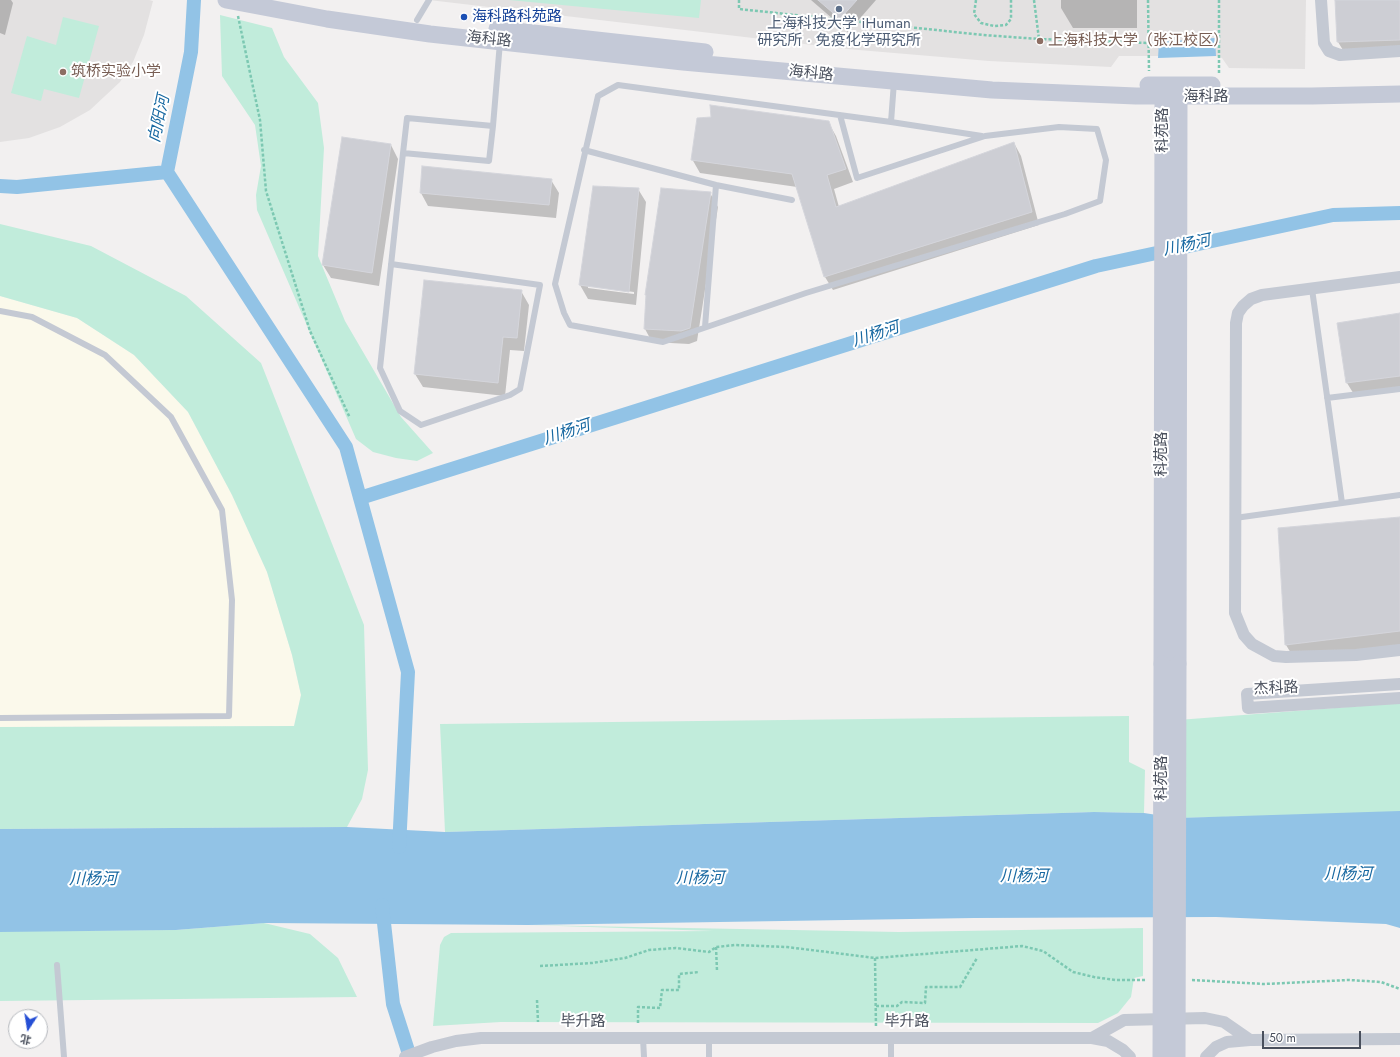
<!DOCTYPE html>
<meta charset="utf-8">
<style>
body{margin:0}
#map{position:relative;width:1400px;height:1057px;overflow:hidden;background:#f2f0f0;font-family:Jost,"Noto Sans SC",sans-serif}
canvas{display:block}
.north{position:absolute;left:8px;top:1009px;width:40px;height:40px;box-sizing:border-box;background:#fff;border:1px solid #b6b9be;border-radius:50%;rotate:192deg;font-size:11px;font-weight:700;line-height:16px;text-align:center;color:#494f5c}
.north::after{content:'';display:block;margin:auto;width:14px;height:18px;background:#264fd5;clip-path:polygon(50% 0,100% 100%,50% 72%,0 100%)}
.scale{position:absolute;left:1262px;top:1031px;width:99px;height:18px;box-sizing:border-box;border:2px solid #494f5c;border-top:0;padding-left:5px;font-size:12px;line-height:14px;white-space:nowrap;color:#494f5c;-webkit-text-stroke:3px #fff;paint-order:stroke}
</style>
<div id="map">
<canvas width="1400" height="1057"></canvas>
<div class="north">北</div>
<div class="scale">50 m</div>
</div>
<script>
const g = document.querySelector('canvas').getContext('2d');
g.lineJoin = 'round';
function fillPath(path, color) {
  g.fillStyle = color;
  g.fill(path, 'evenodd');
}
function shape(rows) {
  const path = new Path2D();
  for (const r of rows) {
    path.moveTo(r[0], r[1]);
    for (let i = 2; i < r.length; i += 2) path.lineTo(r[i], r[i + 1]);
  }
  return path;
}
function strokePath(path, color, width, dash) {
  g.strokeStyle = color;
  g.lineWidth = width;
  g.lineCap = dash ? 'butt' : 'round';
  g.setLineDash(dash || []);
  g.stroke(path);
}
function write(font, color, halo, rows, align = 'center') {
  g.font = font + ' Jost,"Noto Sans SC",sans-serif';
  g.lineWidth = 4;
  g.setLineDash([]);
  g.textBaseline = 'middle';
  g.strokeStyle = halo;
  g.fillStyle = color;
  for (const [text, x, y, turn = 0] of rows) {
    g.save();
    g.translate(x, y);
    g.rotate((+turn || 0) * Math.PI / 180);
    g.textAlign = isNaN(turn) ? turn : align;
    if (halo) g.strokeText(text, 0, 0);
    g.fillText(text, 0, 0);
    g.restore();
  }
}
fillPath(shape([
 [0,296,77,318,134,355,188,412,232,495,267,572,292,655,301,695,294,726,0,727]
]), '#fbf9eb');
fillPath(shape([
 [0,0,149,0,153,1,144,35,133,62,120,82,90,110,60,127,29,138,0,142],
 [429,0,1306,0,1305,69,1229,68,1222,58,1216,56,1119,56,1111,67,989,61,847,49]
]), '#e3e1e1');
fillPath(shape([
 [509,0,701,0,699,18],
 [220,15,272,28,284,57,318,103,324,148,318,256,345,321,401,417,433,453,417,461,396,458,373,452,356,439,257,210,256,195,261,166,255,125,222,76],
 [63,17,99,26,79,98,44,89,41,101,11,93,27,36,56,45],
 [0,224,91,246,186,296,261,363,364,625,368,770,362,799,347,827,0,829,0,727,294,726,301,695,292,655,267,572,232,495,188,412,134,355,77,318,0,296],
 [1400,703,1400,813,1177,818,1178,720],
 [1129,716,1129,762,1145,770,1144,813,1094,812,445,832,440,724],
 [264,923,310,934,338,958,357,997,0,1001,0,931,176,930],
 [528,925,899,932,1143,928,1143,976,1134,978,1131,997,1118,1013,1098,1023,501,1022,433,1026,440,945,444,937,451,933,714,931]
]), '#c1ecdb');
fillPath(shape([
 [1215,38,1216,56,1158,58,1159,42],
 [1400,811,1400,928,1386,924,1216,917,974,918,528,925,265,923,176,930,0,932,0,829,347,827,445,832,1094,812,1144,813,1177,818]
]), '#92c3e6');
fillPath(shape([
 [0,0,11,0,13,3,5,35,0,33],
 [811,0,876,0,848,32],
 [1061,0,1137,0,1137,28,1073,28,1061,8],
 [1336,0,1400,0,1400,53,1346,55,1338,42],
 [828,122,836,136,853,182,834,189,839,207,1014,143,1021,156,1039,225,833,290,825,277,797,187,700,173,692,159],
 [391,145,398,159,379,286,331,278,323,265],
 [551,180,559,193,556,218,428,206,421,193],
 [594,187,638,189,646,202,636,305,588,299,580,285],
 [588,286,634,292,634,294,588,288],
 [710,193,718,207,697,341,689,344,652,342,645,329,646,294],
 [521,291,529,305,524,351,510,350,505,396,423,387,415,374],
 [1400,314,1400,390,1355,396,1347,383],
 [1400,518,1400,645,1294,658,1286,645,1279,529]
]), '#0003');
strokePath(shape([
 [167,172,191,52,194,0],
 [0,186,17,187,167,172,346,447,408,672,399,847],
 [360,498,1096,266,1333,215,1400,213],
 [382,905,393,1004,410,1057]
]), '#92c3e6', 14);
const building = shape([
 [818,0,857,0,840,19,818,0],
 [1335,0,1400,0,1400,40,1337,42,1335,0],
 [710,105,829,121,846,169,827,175,836,207,1014,142,1032,212,824,277,792,174,691,160,697,118,711,117,710,105],
 [342,137,391,144,372,273,322,265,342,137],
 [422,166,552,179,549,205,420,193,422,166],
 [593,186,639,188,629,292,579,285,593,186],
 [661,188,711,192,690,328,681,331,644,329,646,295,645,295,661,188],
 [424,280,522,290,517,338,503,337,498,383,414,374,424,280],
 [1400,313,1400,376,1346,383,1337,323,1400,313],
 [1400,517,1400,631,1285,645,1278,528,1400,517]
]);
fillPath(building, '#cdced4');
strokePath(building, '#d4d5db', 1);
strokePath(shape([
 [739,0,739,9,983,35,1039,39,1148,43],
 [976,0,974,14,981,23,994,26,1006,25,1011,19,1011,0],
 [1034,0,1039,39],
 [1148,0,1149,71],
 [1219,0,1219,73],
 [238,16,260,120,266,191,310,331,350,418],
 [716,947,717,971],
 [875,958,876,1028],
 [540,966,592,963,625,958,649,950,676,948,709,952,716,947,735,945,787,947,875,958,1022,946,1043,951,1073,972,1094,977,1115,980,1147,980],
 [1192,980,1264,984,1349,980,1381,982,1400,989],
 [537,1000,538,1022],
 [876,1006,897,1006,902,1002,925,1003,926,987,960,987,977,958],
 [638,1023,638,1007,660,1008,662,990,679,990,679,974,699,972]
]), '#7cc8b2', 2.5, [3, 2]);
strokePath(shape([
 [417,20,429,0],
 [840,115,857,178,985,136,1059,127,1097,129,1106,160,1100,201,1065,214,806,293,663,342,570,325,564,313,555,284,598,96,618,85,891,122,894,82],
 [891,122,982,136],
 [493,126,407,118,403,153,489,161,493,126,500,42],
 [584,150,716,185,792,200],
 [391,264,540,285,520,389,510,395,421,425,400,411,380,368,403,153],
 [1312,289,1342,503],
 [0,311,32,317,105,355,171,417,222,510,232,600,229,716,0,718],
 [705,327,716,185],
 [1327,398,1400,389],
 [1235,518,1400,495],
 [57,965,64,1057],
 [643,1038,644,1057],
 [891,1038,891,1057],
 [709,1057,709,1038]
]), '#c4c9d3', 6);
strokePath(shape([
 [1321,0,1324,43,1329,51,1340,55,1400,51],
 [1400,277,1262,295,1251,299,1243,306,1238,313,1236,323,1235,613,1244,635,1252,644,1274,656,1286,657,1356,655,1400,650],
 [1400,684,1247,694,1248,708,1400,698],
 [1092,1038,1124,1020,1205,1018,1224,1022,1250,1040,1400,1039],
 [405,1057,432,1047,456,1041,481,1038,1092,1038,1108,1041,1123,1050,1130,1057],
 [1206,1057,1216,1047,1227,1042,1250,1040]
]), '#c4c9d3', 12);
strokePath(shape([
 [226,0,327,19,430,34,683,62,992,90,1136,96,1312,96,1400,94],
 [497,29,705,52],
 [1148,85,1212,85],
 [1173,88,1179,97,1178,664],
 [1162,664,1163,96,1168,88]
]), '#c4c9d7', 17);
strokePath(shape([
 [1161,1057,1162,664],
 [1177,1057,1178,664]
]), '#c4c9d7', 17);
for (const [x, y, r, color] of [
 [839,9,4,"#5c6f8a"],
 [464,17,4,"#1a4fb4"],
 [1040,41,4,"#8d6e63"],
 [63,72,4,"#8d6e63"]
]) {
  const dot = new Path2D();
  dot.arc(x, y, r, 0, 2 * Math.PI);
  g.fillStyle = color;
  g.fill(dot);
  strokePath(dot, '#fff', 1.5);
}
write('15px', '#164399', '#fff', [
 ["海科路科苑路",472,17]
], 'left');
write('15px', '#4e5e75', '#fff', [
 ["上海科技大学 iHuman",839,24],
 ["研究所 · 免疫化学研究所",839,41]
]);
write('15px', '#494f5c', '#fff', [
 ["海科路",489,40,6],
 ["海科路",811,74,6],
 ["海科路",1206,97],
 ["科苑路",1163,130,-90],
 ["科苑路",1162,454,-90],
 ["杰科路",1276,689,-2],
 ["科苑路",1162,778,-90],
 ["毕升路",583,1022],
 ["毕升路",907,1022]
]);
write('15px', '#785e54', '#fff', [
 ["上海科技大学（张江校区）",1048,41],
 ["筑桥实验小学",71,72]
], 'left');
write('italic 16px', '#1768a1', '#fff', [
 ["向阳河",160,119,-78],
 ["川杨河",1187,246,-12],
 ["川杨河",876,335,-18],
 ["川杨河",567,433,-18],
 ["川杨河",1348,875],
 ["川杨河",1024,877],
 ["川杨河",700,879],
 ["川杨河",93,880]
]);
</script>
